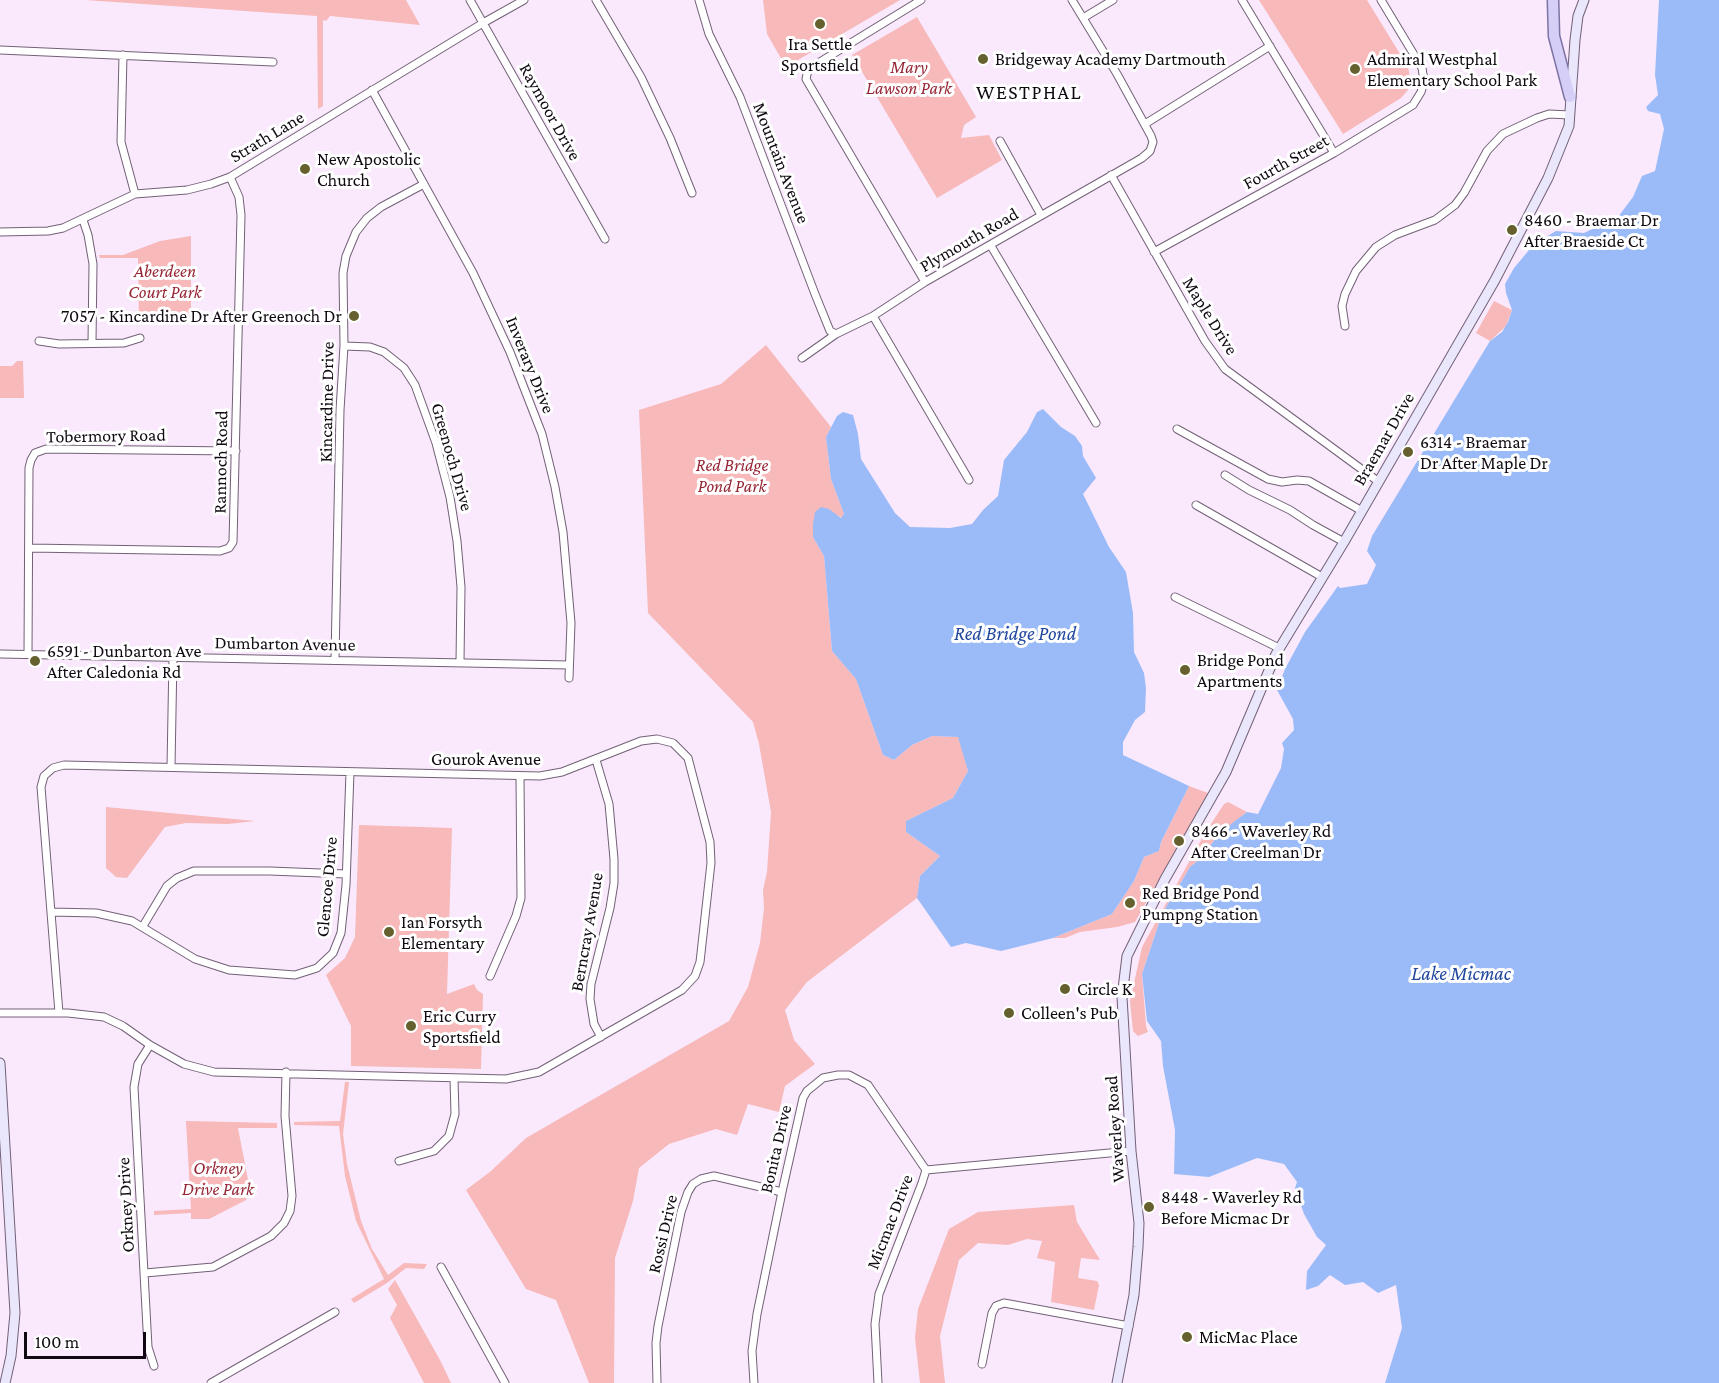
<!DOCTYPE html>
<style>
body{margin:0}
#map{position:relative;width:1719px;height:1383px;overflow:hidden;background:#fae9fd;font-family:"Crimson Pro",serif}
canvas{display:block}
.scale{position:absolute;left:24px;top:1332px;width:122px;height:27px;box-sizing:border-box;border:3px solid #100911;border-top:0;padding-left:8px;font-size:18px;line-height:21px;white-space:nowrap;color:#100911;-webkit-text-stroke:4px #fff;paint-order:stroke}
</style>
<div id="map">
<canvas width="1719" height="1383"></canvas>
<div class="scale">100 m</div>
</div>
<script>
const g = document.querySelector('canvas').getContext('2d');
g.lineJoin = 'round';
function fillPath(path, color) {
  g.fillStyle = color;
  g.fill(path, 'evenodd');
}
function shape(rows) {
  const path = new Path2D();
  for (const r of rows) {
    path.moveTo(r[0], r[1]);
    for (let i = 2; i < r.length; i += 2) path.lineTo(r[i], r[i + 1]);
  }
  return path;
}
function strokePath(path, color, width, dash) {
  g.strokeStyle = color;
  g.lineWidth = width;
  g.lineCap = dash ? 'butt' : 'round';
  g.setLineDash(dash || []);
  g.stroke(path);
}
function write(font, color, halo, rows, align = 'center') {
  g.font = font + ' "Crimson Pro",serif';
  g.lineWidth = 6;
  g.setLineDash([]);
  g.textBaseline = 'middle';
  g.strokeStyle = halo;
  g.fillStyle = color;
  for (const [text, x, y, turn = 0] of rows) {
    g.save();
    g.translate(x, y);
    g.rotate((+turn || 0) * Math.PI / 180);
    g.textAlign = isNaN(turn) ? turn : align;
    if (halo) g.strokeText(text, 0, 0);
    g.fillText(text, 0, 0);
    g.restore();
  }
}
fillPath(shape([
 [85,0,406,0,420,25,330,16,326,21,323,20,323,106,318,109,317,16],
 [763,0,900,0,786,67,767,34],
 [1259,0,1367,0,1408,67,1411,82,1408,90,1401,98,1343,134],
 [917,17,976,117,964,125,961,138,989,135,1002,160,937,198,852,55],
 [191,236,191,319,159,318,152,324,139,323,138,258,100,258,99,255,123,255,160,241],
 [1494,301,1512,310,1506,326,1490,341,1476,333],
 [766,345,831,427,826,437,831,479,844,514,842,518,837,515,813,537,824,556,832,651,856,679,883,755,894,760,912,745,932,736,959,737,968,771,953,798,906,821,906,832,940,856,920,876,917,898,807,982,785,1010,794,1040,815,1064,785,1086,779,1112,748,1104,737,1135,716,1129,669,1144,639,1168,633,1201,615,1258,614,1383,589,1383,556,1300,526,1289,466,1190,491,1171,526,1138,729,1021,748,987,760,943,764,908,763,890,767,872,771,812,759,744,753,722,648,613,639,410,721,384],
 [17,361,23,361,24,398,0,398,0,366,12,366],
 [1189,786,1208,793,1135,922,1117,927,1080,932,1065,938,1053,938,1112,914,1134,881,1144,857,1159,851,1161,842],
 [1228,802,1247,812,1219,834,1200,859,1190,867,1162,914,1142,974,1146,1026,1148,1032,1138,1036,1133,1031,1130,1001,1142,947,1205,833,1224,804],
 [106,807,255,821,228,824,186,823,165,827,127,878,116,877,106,868],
 [359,825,452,828,447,994,474,984,477,990,483,994,481,1069,351,1066,351,1026,326,975,345,958,355,937],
 [345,1082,349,1082,343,1134,347,1164,361,1221,372,1249,388,1275,404,1263,427,1264,424,1269,406,1268,387,1283,354,1303,351,1299,384,1279,356,1221,345,1176,339,1126,294,1125,294,1122,340,1121],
 [186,1121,277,1123,277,1128,238,1128,250,1190,246,1200,209,1219,191,1219,191,1213,154,1215,154,1211,191,1209],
 [1074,1205,1077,1222,1100,1260,1081,1258,1078,1278,1097,1281,1099,1285,1094,1310,1051,1302,1055,1262,1037,1258,1042,1241,1027,1239,1008,1245,978,1243,959,1260,940,1336,945,1383,920,1383,915,1338,918,1309,949,1229,978,1212],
 [395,1280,440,1360,451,1383,424,1383,390,1318,397,1305,388,1289]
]), '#f7b9b9');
fillPath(shape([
 [1659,0,1719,0,1719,1383,1385,1383,1402,1328,1396,1285,1378,1293,1363,1282,1345,1285,1330,1275,1318,1286,1306,1290,1307,1271,1326,1245,1317,1237,1304,1214,1295,1188,1297,1182,1284,1164,1257,1158,1209,1177,1174,1174,1175,1130,1163,1066,1161,1041,1147,1021,1142,974,1162,914,1190,867,1200,859,1219,834,1231,824,1247,812,1258,814,1281,768,1284,749,1282,743,1294,730,1293,719,1277,690,1285,669,1305,632,1338,586,1340,588,1367,584,1376,565,1367,551,1372,536,1490,341,1502,332,1508,322,1512,310,1506,293,1505,284,1514,268,1534,244,1556,231,1584,233,1618,217,1633,197,1642,176,1655,171,1664,129,1660,114,1648,111,1646,107,1658,95,1655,75],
 [1043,409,1061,427,1075,436,1082,446,1083,456,1096,478,1083,494,1109,547,1126,572,1133,613,1134,652,1144,673,1146,688,1145,712,1135,720,1123,742,1123,755,1189,786,1161,842,1159,851,1144,857,1134,881,1112,914,1053,938,1001,951,966,943,951,947,917,898,920,876,940,856,906,832,906,821,953,798,968,771,958,737,932,736,912,745,894,760,883,755,856,679,832,651,824,556,813,537,813,524,815,512,821,507,829,509,841,518,844,514,831,479,826,437,837,416,843,412,853,415,858,434,861,459,895,513,910,527,950,528,972,524,983,510,998,496,1004,460,1027,432,1037,412]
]), '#9bbbf8');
const street = shape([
 [470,0,605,239],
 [596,0,641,77,670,138,692,193],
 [699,0,709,34,740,97,815,294,830,331,836,334],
 [921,0,815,65,808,70,806,79,925,282],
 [1242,0,1334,153],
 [1083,18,1113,0],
 [0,50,273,62],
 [123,55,121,142,135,194],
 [372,90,473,273,510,352,542,434,555,487,563,532,571,623,569,678],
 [1145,124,1270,46],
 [1000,141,1041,215],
 [1111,175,1205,341,1225,369,1379,482],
 [83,220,88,235,93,264,92,342],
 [0,232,48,231,63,228,135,194,187,190,211,184,230,177,483,23,524,0],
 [991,246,1096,423],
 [1154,252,1334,153,1413,105,1421,92,1424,81,1422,68,1381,0],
 [873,316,969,480],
 [1345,326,1342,306,1345,294,1356,271,1376,247,1395,235,1435,220,1455,205,1464,193,1487,151,1503,134,1537,118,1549,114,1570,115],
 [39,341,59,344,124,343,140,338],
 [344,346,370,347,384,352,404,368,415,385,436,443,450,497,457,541,461,587,460,662],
 [802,358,836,334,873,316,925,282,1142,158,1150,151,1153,142,1151,136,1117,74,1072,0],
 [1177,429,1268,479,1282,482,1297,480,1309,481,1362,511],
 [1225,475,1249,490,1290,510,1313,525,1344,542],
 [1196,505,1322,577],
 [29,548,220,551,229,548,233,542,241,215,239,197,230,177],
 [1175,597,1279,648],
 [0,654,569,665],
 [28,654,29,468,31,460,35,453,46,449,236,451],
 [335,659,340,410,344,346,343,273,346,256,356,232,367,218,381,207,424,184],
 [596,760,609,804,614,859,614,883,610,908,591,984,590,999,594,1024,601,1037],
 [171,767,173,657],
 [51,912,96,913,132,921,195,959,229,970,295,975,317,968,333,953,341,933,346,885,350,772],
 [143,926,167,886,177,878,194,871,270,871,346,874],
 [490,976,516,916,521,898,520,776],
 [0,1013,68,1013,104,1017,123,1026,150,1045,184,1064,214,1072,506,1079,539,1072,682,990,695,976,700,962,711,863,710,842,688,758,673,743,657,739,641,741,562,772,540,776,64,765,53,768,44,776,41,787,59,1013],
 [150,1045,138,1064,134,1087,148,1347,154,1366],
 [399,1161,434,1151,449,1136,455,1114,454,1079],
 [441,1267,505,1383],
 [145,1273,213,1267,271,1236,284,1223,290,1211,292,1196,285,1116,286,1072],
 [982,1364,992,1313,996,1306,1004,1303,1129,1326],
 [211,1383,335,1312],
 [657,1383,656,1343,658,1326,681,1212,688,1192,693,1184,701,1179,714,1176,782,1192],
 [754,1383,752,1351,757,1314,782,1192,803,1098,807,1091,823,1078,838,1075,849,1075,868,1085,926,1170],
 [878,1383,875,1324,879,1294,922,1183,926,1170,1131,1151]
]);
const secondary = shape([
 [0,1063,15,1313,11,1356,5,1383],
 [1117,1383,1134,1295,1138,1247,1139,1223,1131,1151,1122,997,1127,956,1165,879,1226,772,1276,654,1344,542,1495,280,1548,178,1569,126,1575,40,1578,16,1584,0]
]);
const primary = shape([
 [1553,0,1554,36,1570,97]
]);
strokePath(street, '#726176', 9);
strokePath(secondary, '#726176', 11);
strokePath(primary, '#7e74a3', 13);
strokePath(street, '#fff', 7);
strokePath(secondary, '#eae6fb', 9);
strokePath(primary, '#d5cef7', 10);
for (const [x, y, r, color] of [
 [820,24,6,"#65602d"],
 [983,59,6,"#65602d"],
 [1355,69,6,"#65602d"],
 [305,169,6,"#65602d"],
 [1512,230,6,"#65602d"],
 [354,316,6,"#65602d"],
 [1408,452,6,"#65602d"],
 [35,661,6,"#65602d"],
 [1185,670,6,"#65602d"],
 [1179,841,6,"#65602d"],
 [1130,903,6,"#65602d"],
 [389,932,6,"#65602d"],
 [1065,989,6,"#65602d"],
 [1009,1013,6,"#65602d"],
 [411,1026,6,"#65602d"],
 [1149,1207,6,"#65602d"],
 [1187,1337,6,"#65602d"]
]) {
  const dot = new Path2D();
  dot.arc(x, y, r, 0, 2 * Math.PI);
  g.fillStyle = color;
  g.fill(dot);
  strokePath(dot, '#fff', 2);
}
write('18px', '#100911', '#fff', [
 ["Ira Settle",820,44,"center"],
 ["Sportsfield",820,65,"center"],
 ["Bridgeway Academy Dartmouth",995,59],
 ["Admiral Westphal",1367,59],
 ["Elementary School Park",1367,80],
 ["New Apostolic",317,159],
 ["Church",317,180],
 ["8460 - Braemar Dr",1524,220],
 ["After Braeside Ct",1524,241],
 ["7057 - Kincardine Dr After Greenoch Dr",342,316,"right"],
 ["6314 - Braemar",1420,442],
 ["Dr After Maple Dr",1420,463],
 ["6591 - Dunbarton Ave",47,651],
 ["After Caledonia Rd",47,672],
 ["Bridge Pond",1197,660],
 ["Apartments",1197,681],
 ["8466 - Waverley Rd",1191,831],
 ["After Creelman Dr",1191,852],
 ["Red Bridge Pond",1142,893],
 ["Pumpng Station",1142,914],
 ["Ian Forsyth",401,922],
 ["Elementary",401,943],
 ["Circle K",1077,989],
 ["Colleen's Pub",1021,1013],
 ["Eric Curry",423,1016],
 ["Sportsfield",423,1037],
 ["8448 - Waverley Rd",1161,1197],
 ["Before Micmac Dr",1161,1218],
 ["MicMac Place",1199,1337]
], 'left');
write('italic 18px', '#962635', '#fff', [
 ["Mary",909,67],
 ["Lawson Park",909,88],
 ["Aberdeen",165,271],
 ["Court Park",165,292],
 ["Red Bridge",732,465],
 ["Pond Park",732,486],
 ["Orkney",218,1168],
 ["Drive Park",218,1189]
]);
write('18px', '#100911', '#fff', [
 ["Raymoor Drive",550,112,61],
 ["Strath Lane",267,137,-31],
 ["Fourth Street",1286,162,-29],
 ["Mountain Avenue",781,163,69],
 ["Plymouth Road",969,240,-30],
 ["Maple Drive",1210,316,58],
 ["Inverary Drive",530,365,68],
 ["Kincardine Drive",327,402,-89],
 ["Tobermory Road",106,436,-1],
 ["Braemar Drive",1384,439,-60],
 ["Greenoch Drive",452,457,74],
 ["Rannoch Road",221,462,-89],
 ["Dumbarton Avenue",285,644,1],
 ["Gourok Avenue",486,759],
 ["Glencoe Drive",327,887,-85],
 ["Berncray Avenue",587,932,-80],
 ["Waverley Road",1115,1129,-94],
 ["Bonita Drive",776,1149,-77],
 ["Orkney Drive",126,1205,-93],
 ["Micmac Drive",890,1222,-69],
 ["Rossi Drive",663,1234,-77]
]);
g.letterSpacing = '1.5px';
write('20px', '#100911', '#fff', [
 ["WESTPHAL",1029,93]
]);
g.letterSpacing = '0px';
write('italic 20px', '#22499f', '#fff', [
 ["Red Bridge Pond",1015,634],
 ["Lake Micmac",1461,974]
]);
</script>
